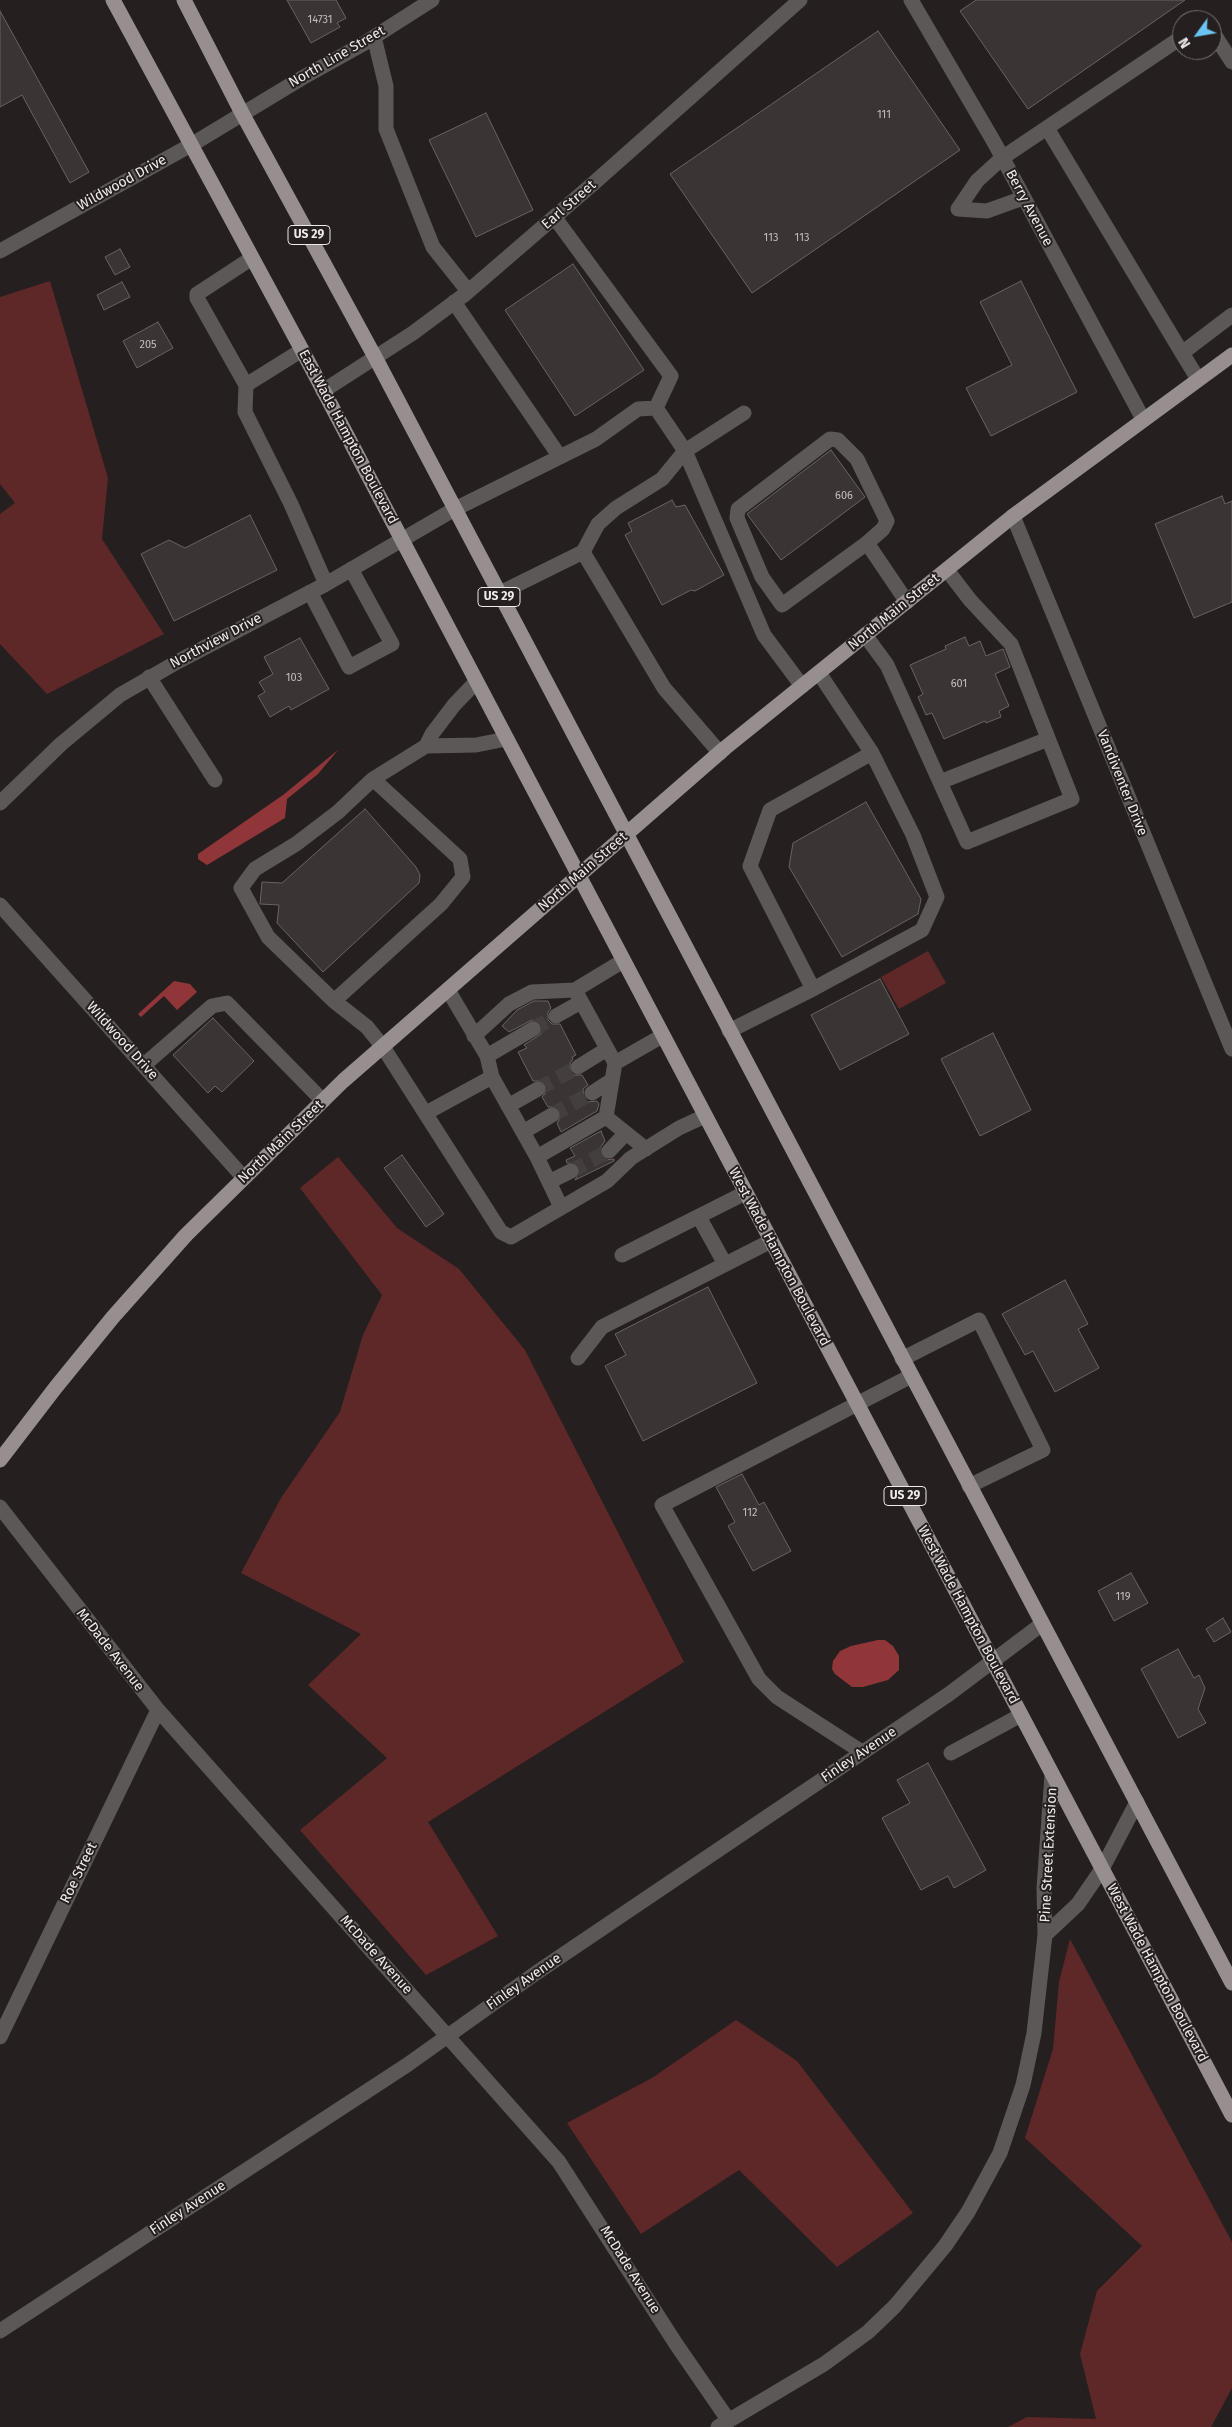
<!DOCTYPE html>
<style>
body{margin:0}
#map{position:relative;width:1232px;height:2427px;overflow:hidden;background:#261f1f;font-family:"Fira Sans",sans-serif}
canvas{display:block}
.north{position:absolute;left:1172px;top:10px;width:50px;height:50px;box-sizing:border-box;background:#261f1f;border:1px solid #777171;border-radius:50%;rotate:238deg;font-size:14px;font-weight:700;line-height:20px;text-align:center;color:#f0ebeb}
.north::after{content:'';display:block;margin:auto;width:18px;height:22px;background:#69c4f1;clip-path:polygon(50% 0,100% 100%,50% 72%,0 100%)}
</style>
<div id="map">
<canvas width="1232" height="2427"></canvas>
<div class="north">N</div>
</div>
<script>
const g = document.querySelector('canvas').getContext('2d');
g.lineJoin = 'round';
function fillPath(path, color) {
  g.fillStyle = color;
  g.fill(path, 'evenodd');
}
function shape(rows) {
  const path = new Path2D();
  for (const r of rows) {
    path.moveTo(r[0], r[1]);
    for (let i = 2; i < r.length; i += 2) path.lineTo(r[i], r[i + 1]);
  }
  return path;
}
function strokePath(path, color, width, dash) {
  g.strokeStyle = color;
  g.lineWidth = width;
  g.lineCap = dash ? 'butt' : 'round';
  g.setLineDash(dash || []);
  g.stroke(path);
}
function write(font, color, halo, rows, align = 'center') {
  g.font = font + ' "Fira Sans",sans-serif';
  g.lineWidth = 4;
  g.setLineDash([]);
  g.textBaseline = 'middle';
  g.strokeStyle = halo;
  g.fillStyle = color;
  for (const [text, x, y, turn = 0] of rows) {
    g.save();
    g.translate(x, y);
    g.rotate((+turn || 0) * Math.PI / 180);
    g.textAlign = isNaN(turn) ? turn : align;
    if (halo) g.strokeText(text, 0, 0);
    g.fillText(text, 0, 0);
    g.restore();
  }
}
fillPath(shape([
 [50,281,108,478,102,539,164,634,47,694,0,644,0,514,15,503,0,484,0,297],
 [928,951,946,983,899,1009,881,977],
 [338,1157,397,1228,459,1269,525,1350,684,1662,428,1822,498,1936,426,1975,300,1830,387,1758,308,1685,361,1634,241,1573,281,1498,340,1412,363,1335,382,1295,300,1188],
 [1070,1939,1232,2242,1232,2388,1211,2427,1008,2427,1027,2417,1096,2419,1080,2354,1097,2291,1142,2246,1025,2138,1053,2049,1059,1982],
 [736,2020,797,2061,913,2213,837,2267,739,2170,641,2234,567,2123,652,2078]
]), '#5f2828');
fillPath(shape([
 [338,750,318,774,287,799,285,818,207,865,198,859,198,854,283,795],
 [174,981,190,984,197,992,177,1010,164,996,141,1017,138,1014],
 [878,1640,885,1640,893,1646,899,1656,899,1670,888,1680,863,1687,852,1687,835,1674,832,1669,833,1661,840,1651,851,1646]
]), '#913638');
const building = shape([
 [287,0,336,0,346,18,337,23,340,27,311,43,287,0],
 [976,0,1185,0,1028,109,960,11,976,0],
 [0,11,89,172,70,183,22,95,0,107,0,11],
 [878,31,960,150,752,293,670,174,878,31],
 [486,113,533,210,476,237,429,140,486,113],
 [120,249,130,267,115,275,105,257,120,249],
 [573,264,644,370,575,416,505,310,573,264],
 [1021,281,1077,392,991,436,966,388,1012,365,980,302,1021,281],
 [122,282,130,297,104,310,97,295,122,282],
 [158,322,173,348,137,368,123,341,158,322],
 [831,450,865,497,781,560,747,514,831,450],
 [1222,496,1225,504,1232,501,1232,602,1194,618,1155,524,1222,496],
 [672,500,676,507,685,505,724,575,695,591,691,590,662,605,625,535,632,531,628,523,672,500],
 [250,515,277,570,174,621,141,554,169,540,185,548,250,515],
 [965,637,969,646,980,641,986,656,1003,649,1010,667,995,674,1009,706,999,711,1001,717,986,723,985,721,944,739,932,713,926,715,918,697,923,694,910,665,946,649,945,646,965,637],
 [300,638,329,689,291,710,289,706,270,717,258,696,265,692,259,682,273,674,264,657,300,638],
 [866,802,921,899,918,914,842,957,789,867,793,843,866,802],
 [365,809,416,867,420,875,419,883,323,972,277,923,279,905,260,904,262,882,282,883,365,809],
 [880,979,909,1034,840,1070,811,1015,880,979],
 [534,1001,548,1001,551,1008,548,1012,548,1020,552,1024,560,1024,576,1055,572,1057,573,1059,570,1063,570,1072,574,1075,582,1075,588,1085,583,1089,584,1098,588,1102,597,1101,599,1104,597,1111,561,1132,557,1123,560,1119,560,1111,556,1107,548,1107,542,1097,546,1093,546,1085,542,1081,533,1081,518,1052,527,1048,524,1045,541,1034,541,1025,532,1020,509,1032,502,1026,517,1010,534,1001],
 [213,1018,254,1061,222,1092,215,1086,208,1093,173,1055,213,1018],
 [993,1033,1031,1110,980,1136,941,1059,993,1033],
 [601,1131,605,1141,600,1148,600,1154,606,1160,614,1159,614,1161,575,1180,580,1171,577,1164,567,1163,566,1160,575,1156,570,1148,601,1131],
 [402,1155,444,1214,426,1227,384,1168,402,1155],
 [1065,1280,1088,1324,1078,1329,1099,1368,1055,1392,1033,1351,1025,1355,1002,1314,1065,1280],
 [708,1287,757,1383,643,1441,605,1366,626,1355,615,1334,708,1287],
 [742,1474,759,1505,764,1502,791,1551,753,1571,728,1526,735,1522,716,1487,742,1474],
 [1131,1573,1148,1603,1114,1621,1098,1591,1131,1573],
 [1223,1618,1231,1632,1214,1642,1206,1629,1223,1618],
 [1178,1649,1194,1678,1199,1675,1205,1688,1198,1709,1206,1723,1178,1738,1141,1669,1178,1649],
 [928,1763,986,1870,954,1888,948,1876,921,1890,882,1818,910,1803,897,1780,928,1763]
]);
fillPath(building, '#3b3434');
strokePath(building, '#6b6362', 1);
strokePath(shape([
 [533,1029,556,1016],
 [538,1089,578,1067],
 [552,1115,592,1093],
 [571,1171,609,1151]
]), '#443e3e', 15, [15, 8]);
strokePath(shape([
 [911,0,994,142,1143,419],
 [1212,31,1232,62],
 [374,37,386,86,386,129,433,247,468,291],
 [1047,128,1182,353],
 [1023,198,987,211,958,209,977,181,1002,158,1182,37],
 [555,218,671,376,656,408],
 [0,251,191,145,302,78,363,44,432,0],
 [454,302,560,457],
 [302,350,246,385,245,412,291,504,326,584],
 [1198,379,1182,353,1232,315],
 [246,385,197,298,197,294,252,258],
 [323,391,413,333,464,295,595,182,800,0],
 [1013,516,1232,1049],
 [867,543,883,529,887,521,857,459,838,440,830,439,738,509,737,518,762,577,782,605,867,543,907,602],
 [583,552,664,688,720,753],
 [310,592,349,667,392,644,351,569],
 [498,594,583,552,598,524,616,508,662,479,685,451,744,413],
 [865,635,887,665,967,842,1072,799,1011,644,970,600,947,570],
 [149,677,215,780],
 [476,682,454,705,432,734,426,746,373,779,338,812,296,844,255,869,241,888,268,937,334,1001,367,1027,383,1047,501,1232,511,1237,607,1181,631,1158,679,1128,705,1116],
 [426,746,476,745,506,739],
 [940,782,1048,739],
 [0,803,61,744,120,695,177,662,326,584,453,510,596,439,638,409,656,408,685,451,764,635,802,686],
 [0,905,244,1178],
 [813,989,922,930,937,897,913,835,872,753],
 [448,990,487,1056,492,1077],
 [334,1001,441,904,463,877,460,859,373,779],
 [556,1016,581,1002],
 [729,1031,813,989,750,866,770,810,872,753,819,673],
 [474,1036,509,1004,532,992,575,990],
 [487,1056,533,1029],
 [615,1063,575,990,623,961],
 [144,1065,212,1006,227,1003,323,1101],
 [578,1067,607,1049],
 [592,1093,612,1080],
 [508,1106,538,1089],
 [426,1113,492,1077,537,1157,606,1117,615,1063,662,1036],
 [606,1117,646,1149],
 [523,1132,552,1115],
 [609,1151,626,1133],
 [537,1157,561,1207],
 [549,1182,571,1171],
 [699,1217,725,1264],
 [622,1255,745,1193],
 [578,1358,602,1327,771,1241],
 [902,1359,979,1320,1043,1450,969,1486],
 [0,1507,158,1710,559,2162,676,2344,729,2421],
 [862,1752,777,1697,759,1679,662,1505,911,1376],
 [951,1753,1021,1715],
 [1045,1935,1078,1904,1102,1869,1137,1802],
 [0,2037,158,1710],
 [0,2331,407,2065,536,1973,949,1694,1042,1624],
 [718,2427,824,2364,868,2332,895,2306,945,2246,968,2212,1000,2153,1023,2085,1034,2033,1045,1935,1044,1888,1052,1775]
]), '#5c5858', 15);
strokePath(shape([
 [113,0,302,350,1232,2115],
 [184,0,242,113,375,357,1232,1983],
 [0,1460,56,1387,113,1317,186,1235,343,1081,725,748,1013,516,1232,355]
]), '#978f8f', 15);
write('11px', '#c3bdbd', null, [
 ["14731",320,20],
 ["111",884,115],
 ["113",771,238],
 ["113",802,238],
 ["205",148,345],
 ["606",844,496],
 ["103",294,678],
 ["601",959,684],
 ["112",750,1513],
 ["119",1123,1597]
]);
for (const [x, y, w] of [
 [309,235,42],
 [499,597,42],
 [905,1496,42]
]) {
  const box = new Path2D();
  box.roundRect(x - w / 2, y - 9.5, w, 19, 4);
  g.fillStyle = '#261f1f';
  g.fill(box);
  strokePath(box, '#f0ebeb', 1);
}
write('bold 12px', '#f0ebeb', null, [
 ["US 29",309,235],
 ["US 29",499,597],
 ["US 29",905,1496]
]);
write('14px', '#f0ebeb', '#261f1f', [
 ["North Line Street",337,57,-30],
 ["Wildwood Drive",122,183,-29],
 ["Earl Street",569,205,-41],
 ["Berry Avenue",1029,208,62],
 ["East Wade Hampton Boulevard",348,437,62],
 ["North Main Street",894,612,-39],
 ["Northview Drive",216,641,-28],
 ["Vandiventer Drive",1122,783,68],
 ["North Main Street",583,872,-41],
 ["Wildwood Drive",122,1041,48],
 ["North Main Street",281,1142,-44],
 ["West Wade Hampton Boulevard",779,1257,62],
 ["West Wade Hampton Boulevard",968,1615,62],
 ["McDade Avenue",110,1650,52],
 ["Finley Avenue",859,1755,-34],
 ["Pine Street Extension",1049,1855,-87],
 ["Roe Street",79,1873,-64],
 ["McDade Avenue",376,1955,48],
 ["West Wade Hampton Boulevard",1157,1973,62],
 ["Finley Avenue",524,1982,-35],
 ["Finley Avenue",188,2208,-33],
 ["McDade Avenue",630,2270,58]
]);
</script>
